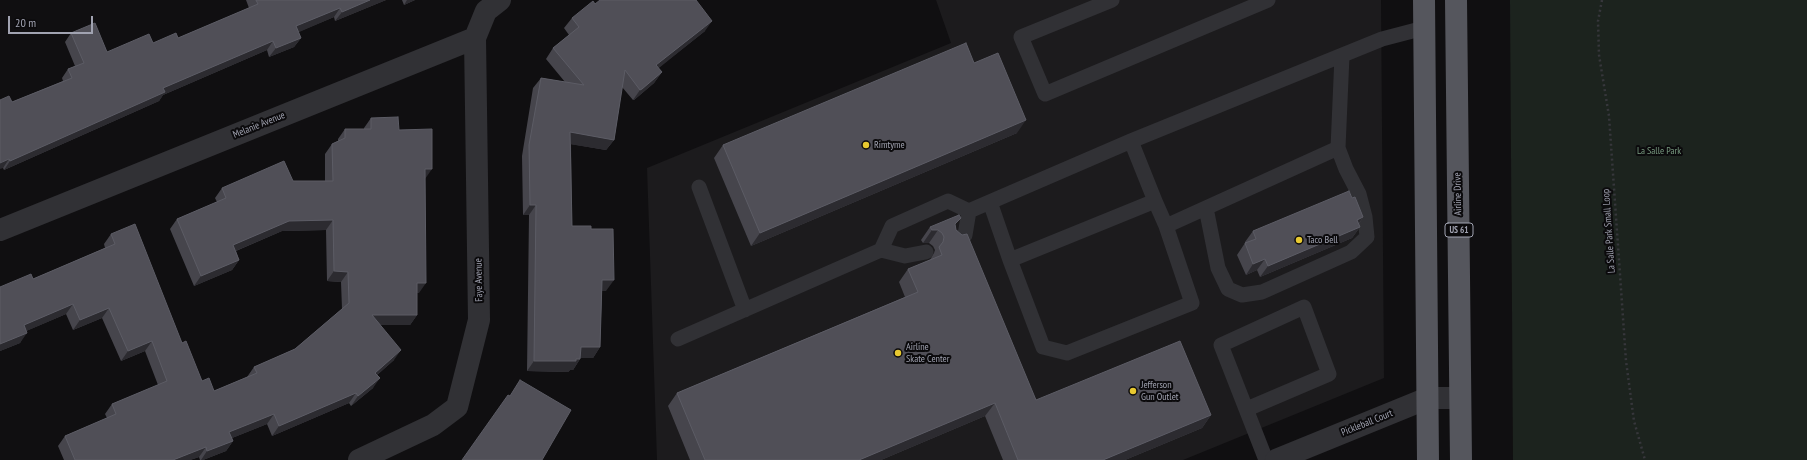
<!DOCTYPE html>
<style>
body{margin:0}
#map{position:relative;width:1807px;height:460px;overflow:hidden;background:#100f11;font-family:"PT Sans Narrow",sans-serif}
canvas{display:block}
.scale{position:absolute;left:8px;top:16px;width:85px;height:18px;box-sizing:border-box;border:2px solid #a1a3b1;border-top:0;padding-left:5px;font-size:12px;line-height:14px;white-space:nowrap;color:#a1a3b1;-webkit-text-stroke:3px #0b0a0c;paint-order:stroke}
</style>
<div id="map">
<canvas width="1807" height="460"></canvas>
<div class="scale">20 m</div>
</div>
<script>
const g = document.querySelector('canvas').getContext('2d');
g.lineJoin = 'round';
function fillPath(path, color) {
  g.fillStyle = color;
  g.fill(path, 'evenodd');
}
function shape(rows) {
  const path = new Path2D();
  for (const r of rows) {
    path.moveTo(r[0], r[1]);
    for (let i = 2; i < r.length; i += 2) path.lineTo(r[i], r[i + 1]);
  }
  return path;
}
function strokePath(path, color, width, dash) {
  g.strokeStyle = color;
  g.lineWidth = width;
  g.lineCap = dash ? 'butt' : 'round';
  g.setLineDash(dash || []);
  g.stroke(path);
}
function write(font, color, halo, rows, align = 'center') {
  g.font = font + ' "PT Sans Narrow",sans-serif';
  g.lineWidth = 4;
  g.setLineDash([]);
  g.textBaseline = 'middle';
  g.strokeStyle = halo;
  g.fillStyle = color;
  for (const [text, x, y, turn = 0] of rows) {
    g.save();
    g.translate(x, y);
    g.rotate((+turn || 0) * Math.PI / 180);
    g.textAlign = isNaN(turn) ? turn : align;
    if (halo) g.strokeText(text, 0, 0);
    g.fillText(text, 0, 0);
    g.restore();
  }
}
fillPath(shape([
 [936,0,1381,0,1384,378,1183,460,657,460,647,168,951,43]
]), '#1c1b1d');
fillPath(shape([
 [1510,0,1807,0,1807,460,1513,460]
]), '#1c231e');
strokePath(shape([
 [1602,0,1598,21,1599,55,1609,116,1626,361,1634,421,1645,460]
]), '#37373c', 2.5, [2, 3]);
strokePath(shape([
 [1112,0,1021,37,1045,94,1268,0],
 [1131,141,1155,201],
 [699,187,745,310],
 [990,202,1010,260],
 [1206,208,1218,268,1228,289,1242,295,1262,292,1351,252,1367,237,1365,217,1359,194,1346,169,1338,148],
 [1166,226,1155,201,1010,260,1043,347,1067,353,1192,303,1166,226,1338,148,1342,56],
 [955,239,965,235,969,211],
 [881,250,905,256,926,252],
 [678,339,881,250,892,226,948,201,969,211,1131,141,1382,39,1424,28],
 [1247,409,1329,374,1304,307,1221,345,1266,460]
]), '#313135', 15);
strokePath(shape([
 [0,230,475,38,486,11,500,0],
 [359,460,433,425,457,407,479,320,475,38],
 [1276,460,1428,398,1460,398]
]), '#313135', 22);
strokePath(shape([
 [1424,0,1428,460],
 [1456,0,1461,460]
]), '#55565d', 22);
fillPath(shape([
 [246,0,386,0,335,21,334,17,298,32,301,38,294,47,269,57,267,50,163,95,159,101,4,170,3,168,12,102,63,81,62,78,68,69,75,66,65,42,71,33,107,52,178,38,249,8],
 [402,0,415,0,404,5],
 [595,4,705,31,658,68,662,72,654,83,634,100,633,100,622,87,614,140,606,150,571,144,572,226,591,229,606,291,602,291,600,347,593,358,580,358,580,359,573,370,570,370,568,372,527,371,529,215,523,215,522,156,533,88,541,78,565,82,546,59,553,48,569,35,564,28,572,18],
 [974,63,1017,133,751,246,714,158,723,145],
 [371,118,399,130,425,179,419,293,417,293,417,315,410,325,380,325,394,360,377,375,373,388,351,406,349,403,272,436,267,424,232,438,233,441,226,451,203,460,200,460,199,457,190,460,64,460,58,446,65,436,107,418,105,414,112,404,158,385,145,351,121,361,102,318,73,330,66,314,26,331,20,343,0,351,0,287,33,279,105,248,104,244,111,234,182,343,202,381,214,391,247,377,254,367,295,349,342,309,341,282,327,281,326,230,282,231,236,251,239,260,232,270,194,286,170,229,177,219,217,202,215,198,222,188,293,181,325,181,325,154,332,144,338,141,338,139,345,129,364,129,364,128],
 [1352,198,1363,217,1359,224,1360,227,1352,238,1260,277,1257,270,1246,275,1237,255,1245,243,1245,242,1253,231],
 [955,225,956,230,1036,400,1211,415,1202,428,1125,460,1003,460,985,416,881,460,690,460,668,406,677,393,905,297,899,282,908,269,930,260,934,253,935,250,933,246,929,243,923,243,921,240,930,227]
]), '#46454c');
fillPath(shape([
 [370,0,386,0,335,21,342,12],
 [407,0,415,0,404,5],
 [340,8,334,17,290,36,296,26],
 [712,21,705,31,649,76,656,65],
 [301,38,294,47,269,57,276,48],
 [273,41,267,50,163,95,159,101,4,170,10,161,163,88],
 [662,72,654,83,634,100,633,100,640,90],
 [1026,120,1017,133,751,246,760,233],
 [570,132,614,140,606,150,563,143],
 [9,159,3,168,0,169,0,163],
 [425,169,432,169,425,179,418,179],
 [530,205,536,205,529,215,523,215],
 [1363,217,1356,228,1357,220],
 [333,220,326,230,282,231,226,255,233,245,289,221],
 [1360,227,1352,238,1260,277,1268,266],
 [932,230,938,230,929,243,923,243],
 [1265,259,1257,270,1246,275,1253,264],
 [239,260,232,270,194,286,201,276],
 [334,271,348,272,341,282,327,281],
 [602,280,614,280,606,291,595,291],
 [417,283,426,283,419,293,410,293],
 [73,304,66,314,17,335,24,325],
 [109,308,102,318,73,330,80,320],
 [372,315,417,315,410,325,365,325],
 [27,333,20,343,0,351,0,344],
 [152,341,145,351,121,361,128,351],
 [581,347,600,347,593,358,573,358],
 [401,350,394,360,368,383,375,373],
 [580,359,573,370,570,370,568,372,527,371,534,361],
 [380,378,373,388,351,406,358,396],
 [356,393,349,403,272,436,279,426],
 [995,403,985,416,881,460,859,460],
 [274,414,267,424,222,442,229,432],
 [1211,415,1202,428,1125,460,1103,460],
 [233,441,226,451,203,460,201,460,207,451],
 [206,447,199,457,190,460,173,460]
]), '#2c2b30');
const building = shape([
 [256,0,370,0,342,12,340,8,296,26,301,38,276,48,273,41,163,88,165,92,10,161,9,159,0,163,0,100,9,96,12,102,72,78,68,69,84,63,71,33,95,23,107,52,149,34,153,43,176,33,178,38,258,4,256,0],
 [600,0,696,0,712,21,656,65,662,72,642,89,640,90,625,70,614,140,570,132,572,226,591,226,591,229,613,229,614,280,602,280,600,347,581,347,580,359,576,359,576,361,534,361,536,205,530,205,529,145,541,78,584,85,553,48,579,27,572,18,593,1,595,4,600,0],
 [966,43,974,63,998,53,1026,120,760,233,723,145,966,43],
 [398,117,399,130,432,129,432,169,425,169,426,283,417,283,417,315,372,315,401,350,375,373,380,378,358,396,356,393,279,426,274,414,229,432,233,441,207,451,206,447,173,460,75,460,65,436,116,414,112,404,167,381,152,341,128,351,109,308,80,320,73,304,24,325,27,333,0,344,0,287,31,274,33,279,115,244,111,234,135,224,182,343,186,341,202,381,209,378,214,391,257,373,254,367,295,349,349,303,348,272,334,271,333,220,289,221,233,245,239,260,201,276,177,219,226,198,222,188,284,161,293,181,333,181,332,144,345,138,345,129,371,129,371,118,398,117],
 [1349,191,1352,198,1355,197,1363,217,1357,220,1360,227,1268,266,1265,259,1253,264,1245,243,1256,239,1253,231,1349,191],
 [959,215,961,218,955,224,956,230,962,235,967,234,1036,400,1180,341,1211,415,1103,460,1018,460,995,403,859,460,705,460,677,393,918,292,908,269,942,255,939,247,943,242,944,237,942,233,938,230,932,230,930,227,959,215],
 [520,380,571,410,542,460,462,460,508,395,510,396,520,380]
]);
fillPath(building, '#504f57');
strokePath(building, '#5c5c65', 1);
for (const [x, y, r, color] of [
 [866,145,4,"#e8c930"],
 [1299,240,4,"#e8c930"],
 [898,353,4,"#e8c930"],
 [1133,391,4,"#e8c930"]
]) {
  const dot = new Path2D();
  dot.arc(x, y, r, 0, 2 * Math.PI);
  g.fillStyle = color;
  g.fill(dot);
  strokePath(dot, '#0b0a0c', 1.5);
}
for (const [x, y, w] of [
 [1459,230,28]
]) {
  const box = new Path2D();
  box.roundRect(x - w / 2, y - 7, w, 14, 3);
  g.fillStyle = '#0b0a0c';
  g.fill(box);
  strokePath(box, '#a1a3b1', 1);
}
write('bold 9px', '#a1a3b1', null, [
 ["US 61",1459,230]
]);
write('10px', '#a1a3b1', '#0b0a0c', [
 ["Melanie Avenue",259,125,-22],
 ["Airline Drive",1458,194,-91],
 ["La Salle Park Small Loop",1609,231,-94],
 ["Faye Avenue",479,280,-91],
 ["Pickleball Court",1367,423,-22]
]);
write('10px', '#a1a3b1', '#0b0a0c', [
 ["Rimtyme",874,145],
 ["Taco Bell",1307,240],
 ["Airline",906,347],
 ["Skate Center",906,359],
 ["Jefferson",1141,385],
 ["Gun Outlet",1141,397]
], 'left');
write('10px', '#799b81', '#0b0a0c', [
 ["La Salle Park",1659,151]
]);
</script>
